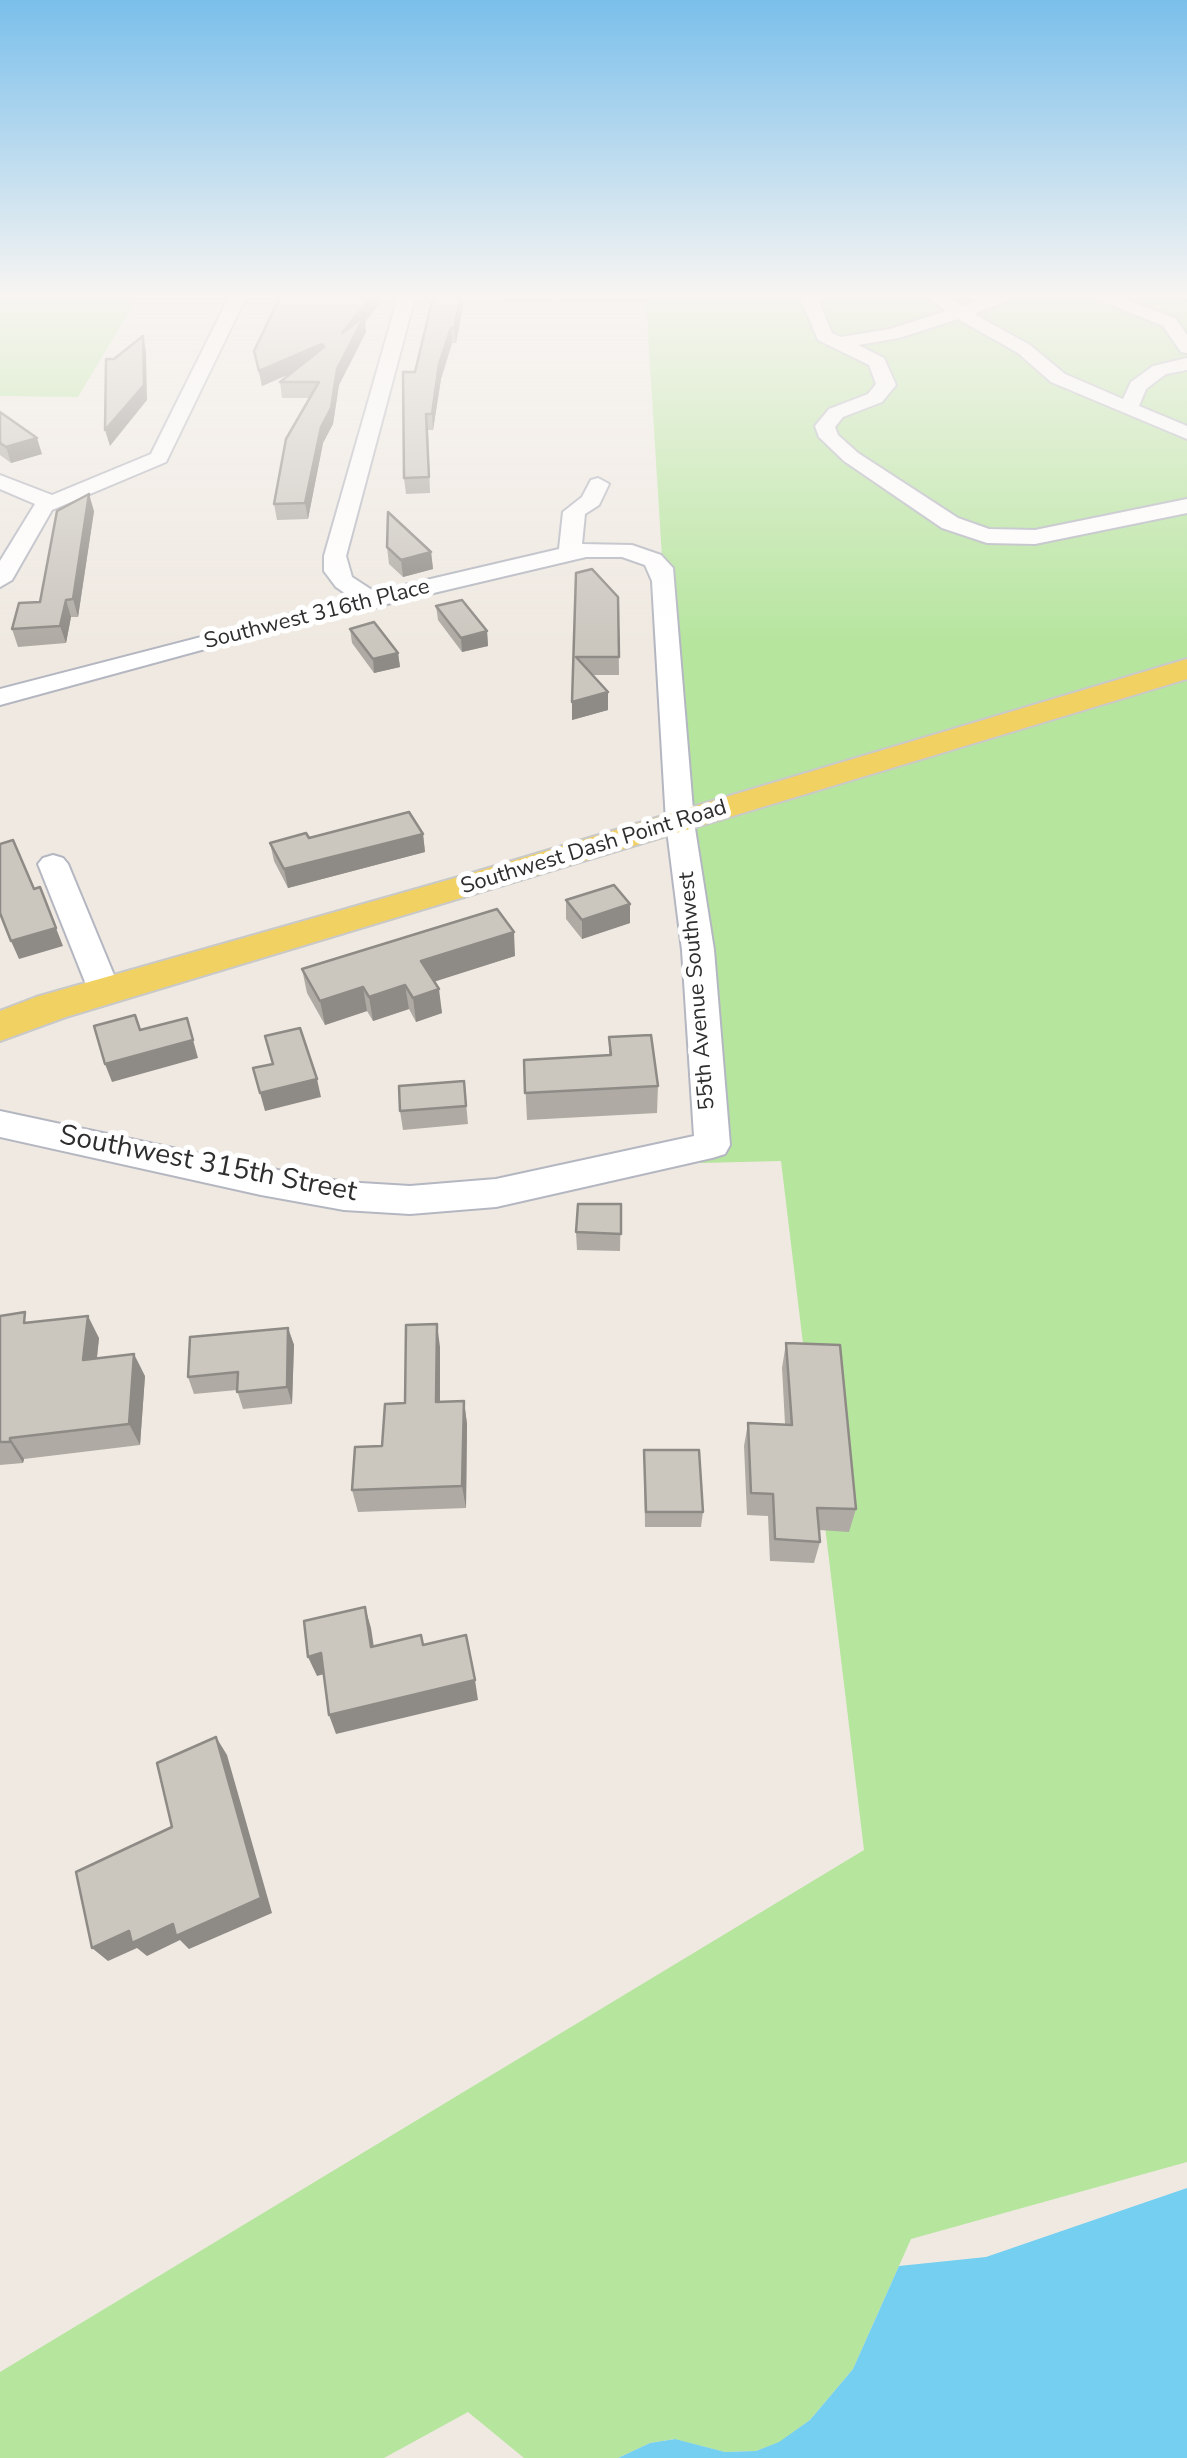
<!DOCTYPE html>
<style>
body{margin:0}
canvas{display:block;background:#efe9e1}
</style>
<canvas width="1187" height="2458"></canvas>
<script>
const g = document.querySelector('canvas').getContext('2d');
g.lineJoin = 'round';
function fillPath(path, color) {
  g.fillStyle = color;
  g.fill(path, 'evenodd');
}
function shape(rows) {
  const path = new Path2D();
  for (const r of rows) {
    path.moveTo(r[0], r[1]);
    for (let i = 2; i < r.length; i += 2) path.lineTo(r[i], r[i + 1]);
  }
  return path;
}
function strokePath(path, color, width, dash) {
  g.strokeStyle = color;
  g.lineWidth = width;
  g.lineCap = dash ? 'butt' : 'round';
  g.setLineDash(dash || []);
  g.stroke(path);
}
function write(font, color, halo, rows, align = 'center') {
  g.font = font + ' "Nunito Sans",sans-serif';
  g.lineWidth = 10;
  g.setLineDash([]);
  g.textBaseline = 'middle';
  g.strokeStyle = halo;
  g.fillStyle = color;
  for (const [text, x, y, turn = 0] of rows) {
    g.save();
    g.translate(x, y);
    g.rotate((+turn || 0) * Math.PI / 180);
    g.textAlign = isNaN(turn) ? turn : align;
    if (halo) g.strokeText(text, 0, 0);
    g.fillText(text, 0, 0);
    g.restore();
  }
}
fillPath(shape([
 [0,297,1187,297,1187,2162,911,2239,853,2369,810,2420,780,2442,756,2451,725,2452,674,2439,650,2443,618,2458,524,2458,468,2412,384,2458,0,2458,0,2372,864,1850,781,1161,700,1163,646,302,136,300,78,397,0,396]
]), '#b6e59e');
fillPath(shape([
 [1187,2188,1187,2458,618,2458,650,2443,675,2439,725,2452,756,2451,779,2442,810,2420,853,2369,899,2266,986,2257]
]), '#75cff0');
const minor = shape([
 [229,297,246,297,166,462,52,510,12,580,0,587,0,561,35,504,0,489,0,475,52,495,151,454,229,297],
 [398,297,415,297,346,556,352,577,375,592,559,549,563,512,582,497,591,480,598,478,609,484,599,505,585,514,582,544,632,545,661,555,673,568,694,822,714,950,730,1145,725,1154,712,1158,496,1207,410,1214,344,1210,261,1195,0,1137,0,1111,261,1167,344,1182,410,1186,496,1179,694,1136,682,950,666,822,652,581,645,565,622,557,586,557,260,634,0,705,0,689,352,598,336,587,324,571,324,556,398,297],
 [800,297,817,297,832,333,841,337,890,329,946,311,929,297,949,297,962,306,990,297,1017,297,974,314,1030,345,1065,374,1123,399,1131,382,1153,366,1187,358,1187,370,1166,374,1146,389,1139,406,1187,426,1187,439,1051,382,1018,353,958,319,899,338,858,345,884,358,896,385,882,402,843,417,835,427,838,435,858,453,958,518,989,529,1035,530,1187,499,1187,513,1035,544,987,543,942,528,844,461,819,437,815,426,829,409,868,394,876,384,869,365,818,340,800,297],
 [1092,297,1117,297,1175,318,1187,335,1187,353,1181,352,1163,326,1092,297],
 [53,855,63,858,68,864,121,992,116,1000,105,1003,94,1000,89,992,38,864,43,858,53,855]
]);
const major = shape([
 [1187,659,1187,679,66,1017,0,1041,0,1011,36,997,462,876,1187,659]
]);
strokePath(minor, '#b4b7c1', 4);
strokePath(major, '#c9c9c9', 4);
fillPath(minor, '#fff');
fillPath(major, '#f2d163');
fillPath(shape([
 [280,297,377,297,378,305,365,322,366,332,339,385,333,424,323,443,308,519,277,520,274,504,310,398,282,398,280,382,291,373,262,386,254,351],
 [464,301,456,343,452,343,441,379,433,430,428,430,430,493,406,494,404,478,415,372],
 [0,412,42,454,11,463,0,455],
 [94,511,78,617,71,617,66,643,18,647,12,629,40,602],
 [387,547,431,552,433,569,403,577,389,564],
 [576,573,618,597,619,675,592,675,608,710,572,720],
 [436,606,487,631,488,646,462,652,438,620],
 [350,629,398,653,400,667,374,673,352,643],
 [423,834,425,852,288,888,274,861,270,843,309,838],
 [566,900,630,923,582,939,566,919],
 [515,956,434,981,442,1013,416,1022,409,1009,373,1021,367,1011,325,1025,307,993,302,969],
 [609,1037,658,1086,657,1113,527,1120,524,1060,609,1055],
 [464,1081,468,1124,403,1130,400,1111],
 [621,1204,620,1251,577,1250,576,1232],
 [0,1316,99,1338,97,1359,145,1376,140,1445,24,1459,23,1463,0,1465],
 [288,1328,294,1345,292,1404,243,1409,237,1390,194,1394,188,1377],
 [786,1343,856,1509,849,1532,819,1530,820,1542,814,1563,770,1561,768,1516,747,1515,744,1446,748,1423,785,1424,782,1368],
 [440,1347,440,1402,464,1401,467,1424,466,1508,358,1512,352,1490,382,1446,405,1403],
 [644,1450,703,1512,701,1527,645,1527]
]), '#afaba4');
fillPath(shape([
 [371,297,377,297,378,305,365,322,366,332,339,385,333,424,323,443,308,519,305,503,342,333],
 [461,297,464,297,464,301,456,343,454,328],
 [451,328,452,343,441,379,433,430,432,414,439,364],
 [143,336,146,352,147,400,110,446,105,430],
 [322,344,324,359,262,386,259,371],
 [37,438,42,454,11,463,6,447],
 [89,494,94,511,78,617,73,599],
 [431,552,433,569,403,577,401,560],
 [66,600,71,617,66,643,60,626],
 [487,631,488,646,462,652,461,638],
 [398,653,400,667,374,673,373,659],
 [608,692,608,710,572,720,572,702],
 [423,834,425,852,288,888,284,869],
 [630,904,630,923,582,939,582,920],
 [56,928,63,946,19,959,11,941],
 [514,932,515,956,424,985,421,961],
 [405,985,409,1009,373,1021,369,997],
 [363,987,367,1011,325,1025,320,1001],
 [439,989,442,1013,416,1022,413,998],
 [187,1018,198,1058,112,1082,105,1064],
 [317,1079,321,1097,265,1111,260,1093],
 [88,1316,99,1338,94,1382,83,1360],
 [437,1324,440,1347,440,1425,436,1402],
 [288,1328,294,1345,292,1404,287,1387],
 [134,1354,145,1376,140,1445,129,1424],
 [464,1401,467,1424,466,1508,462,1486],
 [10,1438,24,1459,23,1463,10,1442],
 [365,1607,371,1628,377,1667,371,1647],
 [321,1653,328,1673,317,1676,308,1657],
 [475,1680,478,1700,336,1734,329,1715],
 [216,1737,227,1755,272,1913,189,1949,180,1940,147,1956,137,1948,108,1961,92,1948,129,1931,173,1924]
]), '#8e8b86');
const building = shape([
 [280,297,371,297,342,333,364,317,337,369,331,408,321,427,305,503,274,504,286,439,319,382,280,382,324,347,322,344,259,371,254,351,280,297],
 [433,297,461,297,454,328,451,328,439,364,432,414,426,414,429,477,404,478,403,372,415,372,433,297],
 [143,336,144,385,105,430,106,359,114,359,143,336],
 [0,412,37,438,6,447,0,443,0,412],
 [89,494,73,599,66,600,60,626,12,629,19,603,40,602,57,511,89,494],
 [388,512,431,552,401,560,387,547,388,512],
 [592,569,618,597,619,657,576,657,608,692,572,702,576,573,592,569],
 [462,600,487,631,461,638,436,606,462,600],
 [374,622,398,653,373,659,350,629,374,622],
 [409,812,423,834,284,869,270,843,306,833,309,838,409,812],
 [13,840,34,889,40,887,56,928,11,941,0,913,0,844,13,840],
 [614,885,630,904,582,920,566,900,614,885],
 [497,909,514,932,421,961,439,989,413,998,405,985,369,997,363,987,320,1001,302,969,497,909],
 [135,1015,140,1030,187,1018,193,1040,105,1064,94,1026,135,1015],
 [300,1028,317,1079,260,1093,253,1068,273,1064,265,1036,300,1028],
 [651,1035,658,1086,525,1093,524,1060,611,1055,609,1037,651,1035],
 [464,1081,466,1106,400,1111,399,1086,464,1081],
 [578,1204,621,1204,621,1234,576,1232,578,1204],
 [25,1312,24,1323,88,1316,83,1360,134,1354,129,1424,10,1438,10,1442,0,1442,0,1316,25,1312],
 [437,1324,436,1402,464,1401,462,1486,352,1490,355,1447,382,1446,385,1404,405,1403,406,1325,437,1324],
 [288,1328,287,1387,237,1392,238,1372,188,1377,190,1337,288,1328],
 [786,1343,840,1345,856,1509,817,1508,820,1542,775,1539,773,1494,751,1493,748,1423,792,1425,786,1343],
 [644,1450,699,1450,703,1512,646,1512,644,1450],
 [365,1607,371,1647,421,1635,423,1645,466,1635,475,1680,329,1715,321,1653,308,1657,304,1621,365,1607],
 [216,1737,261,1898,176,1936,173,1924,132,1943,129,1931,92,1948,76,1872,172,1827,157,1763,216,1737]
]);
fillPath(building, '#cbc7bf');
strokePath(building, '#8e8b86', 2.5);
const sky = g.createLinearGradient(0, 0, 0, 642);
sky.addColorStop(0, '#7abfeb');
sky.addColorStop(0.46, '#f8f5f2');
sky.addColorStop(1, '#f8f5f200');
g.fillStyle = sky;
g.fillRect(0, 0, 1187, 642);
write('22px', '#2e2e2e', '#fff', [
 ["Southwest 316th Place",317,615,-14],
 ["Southwest Dash Point Road",594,848,-17],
 ["55th Avenue Southwest",698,991,-95]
]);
write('28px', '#2e2e2e', '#fff', [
 ["Southwest 315th Street",208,1165,11]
]);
</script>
